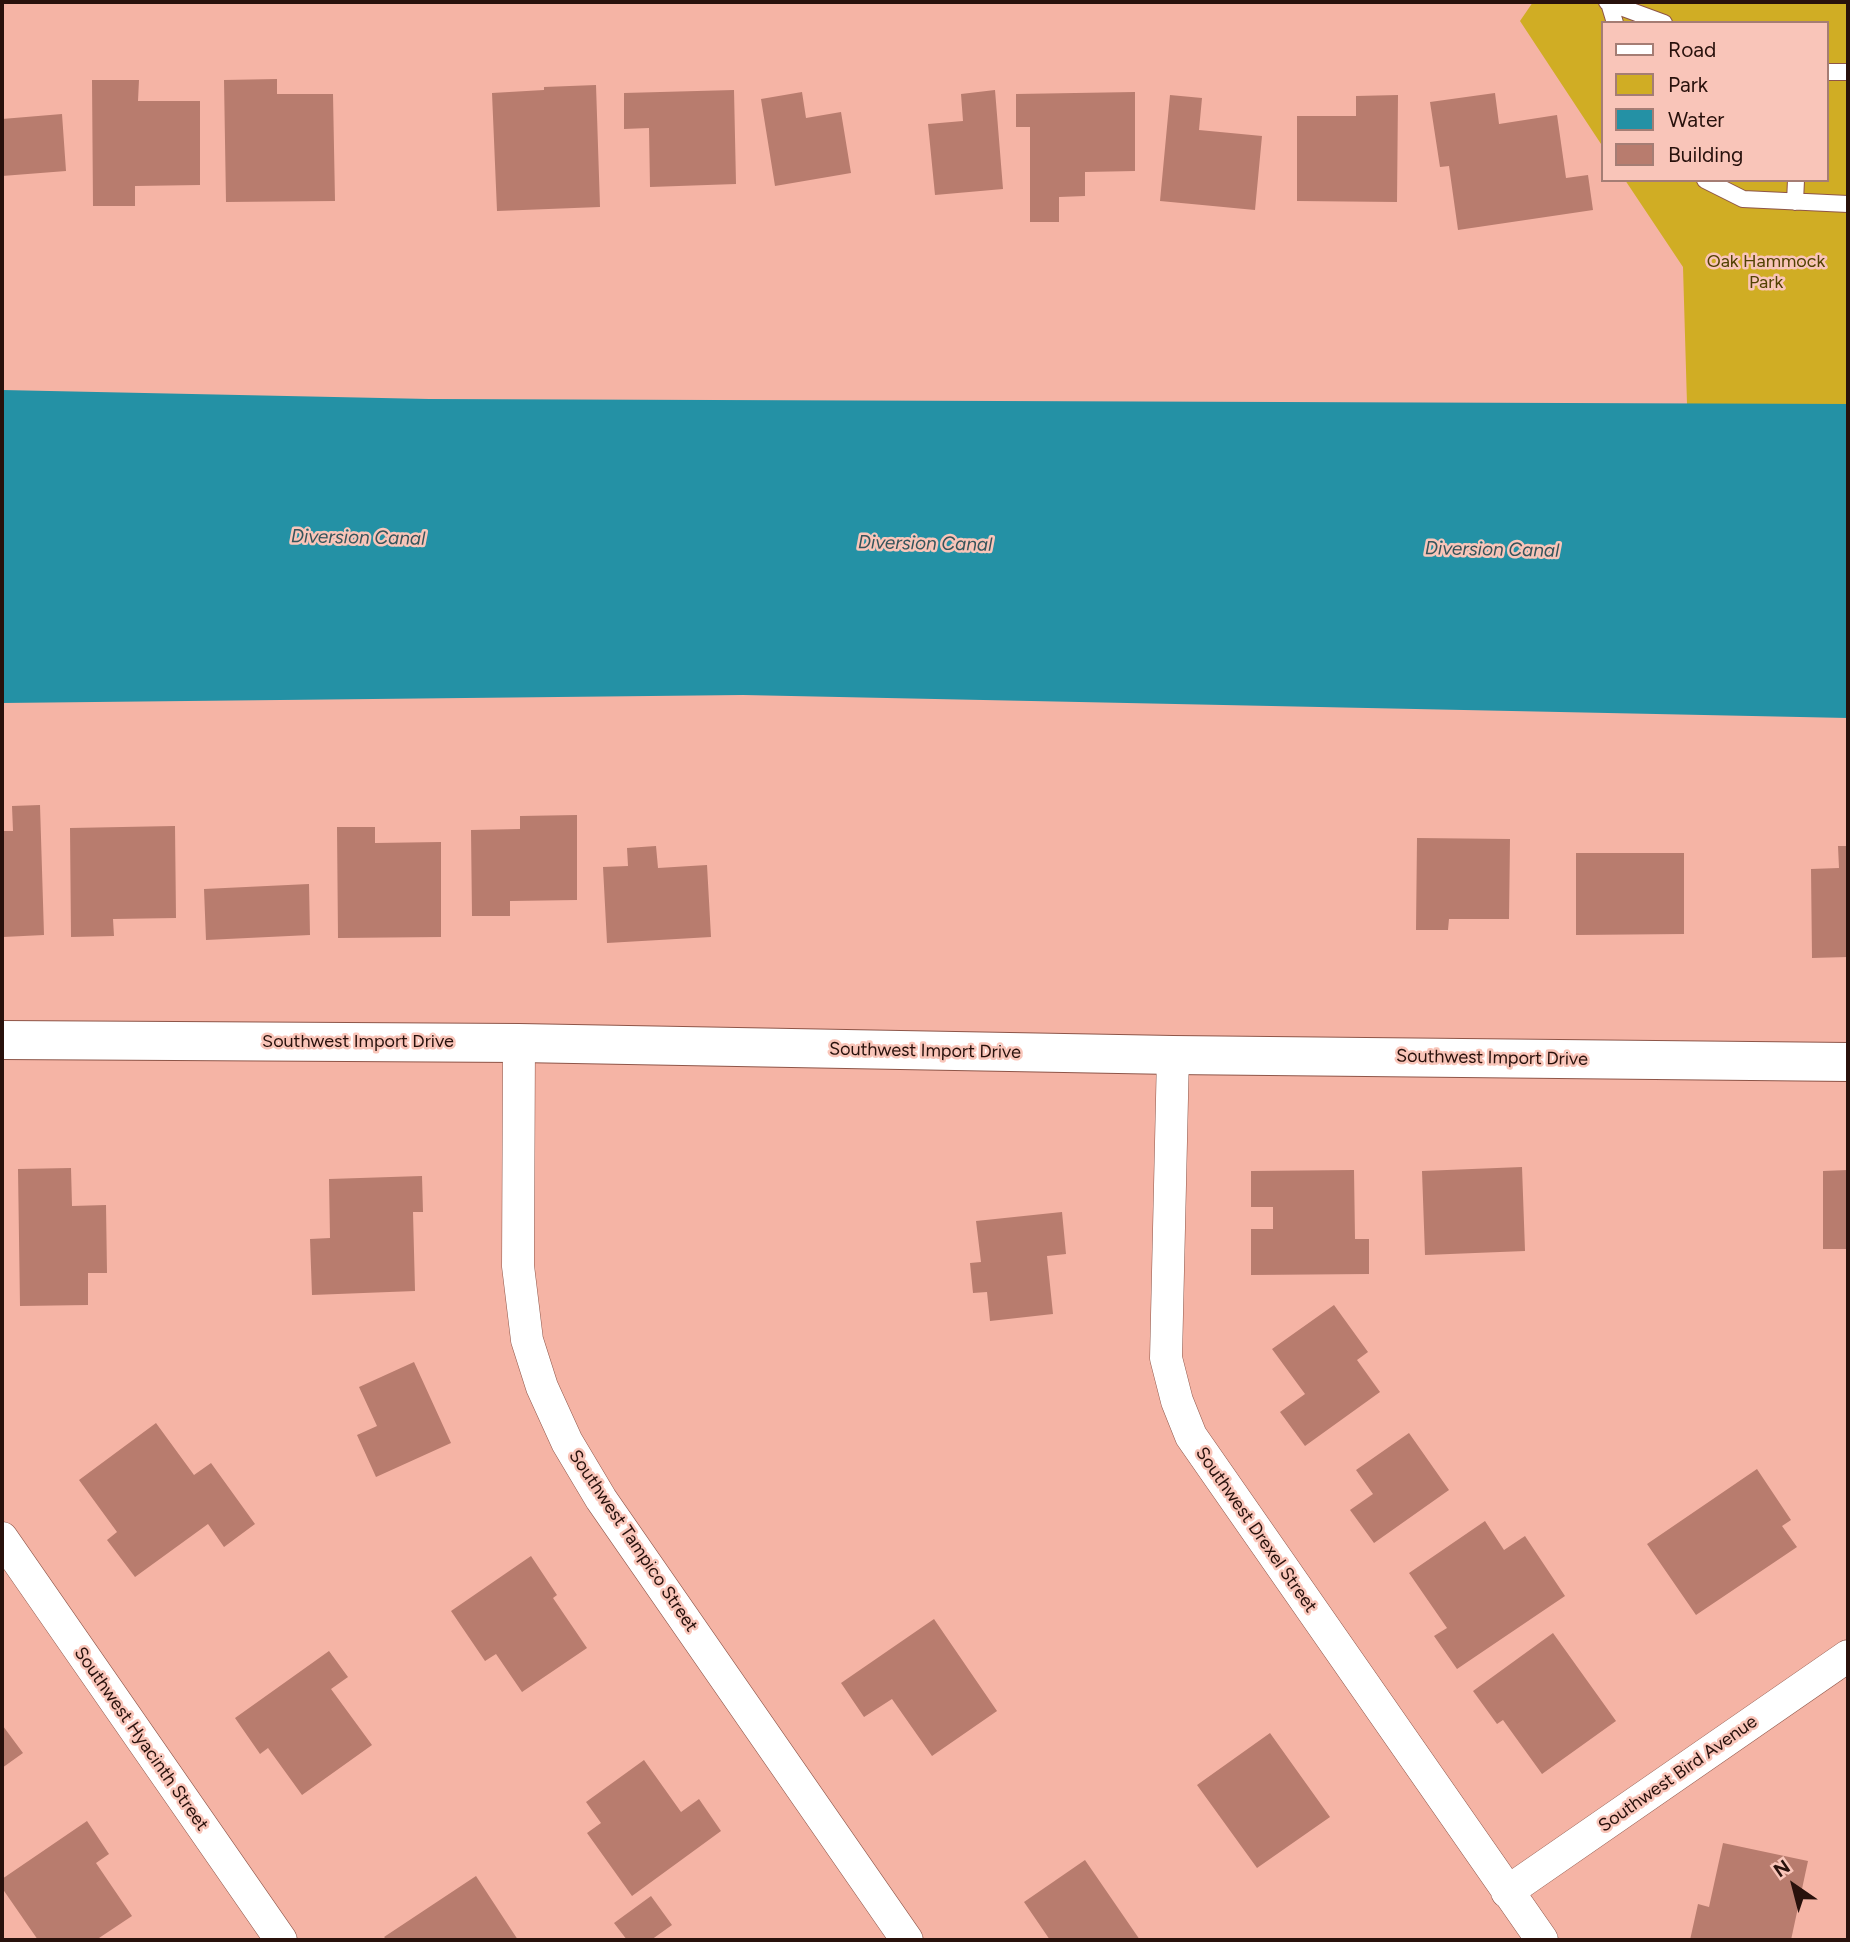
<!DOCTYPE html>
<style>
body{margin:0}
#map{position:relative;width:1850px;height:1942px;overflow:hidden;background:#f5b4a5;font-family:Figtree,sans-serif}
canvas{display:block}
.frame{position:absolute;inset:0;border:4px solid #28110c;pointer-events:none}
.legend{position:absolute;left:1601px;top:21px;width:228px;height:161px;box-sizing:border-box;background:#f9c5b9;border:2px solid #a57d74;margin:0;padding:9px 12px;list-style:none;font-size:21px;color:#28110c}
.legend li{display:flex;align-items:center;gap:14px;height:35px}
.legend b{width:35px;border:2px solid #a57d74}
.north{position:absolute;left:1759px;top:1851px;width:70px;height:70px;-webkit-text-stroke:5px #f9c5b9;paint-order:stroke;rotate:325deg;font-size:19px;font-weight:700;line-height:28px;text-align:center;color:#28110c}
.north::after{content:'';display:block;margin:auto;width:24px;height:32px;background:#28110c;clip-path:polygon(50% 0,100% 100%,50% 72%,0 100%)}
</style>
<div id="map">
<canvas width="1850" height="1942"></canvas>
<div class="frame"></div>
<ul class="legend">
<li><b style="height:9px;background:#fff"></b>Road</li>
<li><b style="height:19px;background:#d0ad24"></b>Park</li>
<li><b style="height:19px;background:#2491a5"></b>Water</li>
<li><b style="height:19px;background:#b87c6e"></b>Building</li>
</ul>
<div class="north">N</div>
</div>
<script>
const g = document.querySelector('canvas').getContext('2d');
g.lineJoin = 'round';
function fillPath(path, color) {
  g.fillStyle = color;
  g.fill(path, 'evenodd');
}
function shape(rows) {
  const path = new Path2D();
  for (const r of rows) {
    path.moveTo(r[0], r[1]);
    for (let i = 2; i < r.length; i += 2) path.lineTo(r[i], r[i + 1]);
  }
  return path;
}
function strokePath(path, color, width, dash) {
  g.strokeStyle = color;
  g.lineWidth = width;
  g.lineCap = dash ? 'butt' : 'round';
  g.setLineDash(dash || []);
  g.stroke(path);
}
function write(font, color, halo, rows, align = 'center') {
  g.font = font + ' Figtree,sans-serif';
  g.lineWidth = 5;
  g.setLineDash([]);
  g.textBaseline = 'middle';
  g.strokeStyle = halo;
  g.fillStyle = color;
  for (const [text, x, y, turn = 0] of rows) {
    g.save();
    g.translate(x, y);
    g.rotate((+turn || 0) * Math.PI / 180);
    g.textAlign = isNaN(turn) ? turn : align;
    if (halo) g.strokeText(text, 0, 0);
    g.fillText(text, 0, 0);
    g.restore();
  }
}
fillPath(shape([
 [1533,2,1848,2,1848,404,1687,404,1683,267,1625,180,1827,180,1827,23,1603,23,1603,147,1520,21]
]), '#d0ad24');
fillPath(shape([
 [2,390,429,399,1848,404,1848,718,743,695,2,703]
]), '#2491a5');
fillPath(shape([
 [277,79,277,94,333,94,335,201,226,202,224,80],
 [92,80,139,80,138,101,200,101,200,185,135,186,135,206,93,206],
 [596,85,600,207,497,211,492,93,544,90,544,87],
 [734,90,736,184,650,187,649,128,624,129,624,93],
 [995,90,1003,189,935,195,928,124,963,121,961,94],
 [802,92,806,118,841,112,851,173,775,186,761,99],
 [1135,92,1135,171,1085,172,1085,196,1059,197,1059,222,1030,222,1030,127,1016,127,1016,94],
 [1495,93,1499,124,1557,115,1566,178,1588,175,1593,210,1458,230,1449,166,1440,167,1430,102],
 [1170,95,1202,98,1199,130,1262,136,1255,210,1160,201],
 [1398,95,1397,202,1297,201,1297,116,1356,116,1356,96],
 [62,114,66,171,2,176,2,119],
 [40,805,44,935,3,937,2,831,13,831,12,806],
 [577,815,577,900,510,901,510,916,472,916,471,830,520,829,520,816],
 [175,826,176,918,113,919,114,936,71,937,70,828],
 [337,827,375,827,375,843,441,842,441,937,338,938],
 [1417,838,1510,839,1509,919,1449,919,1448,930,1416,930],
 [656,846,658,868,707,865,711,937,607,943,603,867,628,866,627,848],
 [1838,846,1848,846,1848,957,1812,958,1811,869,1839,868],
 [1576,853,1684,853,1684,934,1576,935],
 [309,884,310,935,206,940,204,889],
 [1522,1167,1525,1251,1425,1255,1422,1171],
 [71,1168,72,1206,106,1205,107,1273,88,1273,88,1305,20,1306,18,1169],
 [1354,1170,1355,1239,1369,1239,1369,1274,1251,1275,1251,1229,1273,1229,1273,1207,1251,1207,1251,1171],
 [1848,1170,1848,1249,1823,1249,1823,1171],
 [422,1176,423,1212,413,1212,415,1291,312,1295,310,1239,330,1238,329,1179],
 [1062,1212,1066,1254,1047,1256,1053,1314,990,1321,987,1292,973,1293,970,1263,981,1262,976,1221],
 [1334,1305,1368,1352,1357,1360,1380,1392,1305,1446,1280,1412,1305,1394,1272,1349],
 [414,1362,451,1443,376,1477,357,1435,377,1426,359,1387],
 [156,1423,194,1475,211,1463,255,1524,224,1547,208,1524,135,1577,107,1540,117,1532,79,1480],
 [1409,1433,1449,1490,1374,1543,1350,1510,1373,1494,1356,1470],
 [1757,1469,1791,1520,1782,1526,1797,1547,1696,1615,1647,1544],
 [1485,1521,1504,1550,1525,1536,1565,1596,1457,1669,1434,1636,1447,1628,1409,1573],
 [531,1556,557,1595,553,1598,587,1648,522,1692,496,1654,485,1661,451,1611],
 [934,1619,997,1711,932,1756,892,1699,864,1717,841,1683],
 [1553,1633,1616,1721,1542,1774,1503,1720,1497,1724,1473,1691],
 [329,1651,348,1677,331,1689,372,1745,302,1795,268,1748,260,1754,235,1718],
 [3,1726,23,1753,2,1768,2,1728],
 [1270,1733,1330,1817,1257,1868,1197,1785],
 [644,1760,681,1812,699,1799,721,1831,632,1896,587,1833,601,1823,586,1802],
 [87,1821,109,1854,96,1863,132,1916,96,1940,59,1940,57,1938,53,1940,38,1940,2,1888,2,1879],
 [1723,1843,1808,1861,1791,1940,1690,1940,1698,1904,1709,1907],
 [1085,1860,1140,1940,1050,1940,1024,1902],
 [476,1876,518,1940,387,1940,384,1937],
 [651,1896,672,1925,651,1940,627,1940,614,1923]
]), '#b87c6e');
const service = shape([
 [1607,2,1664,23],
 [1609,3,1615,23],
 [1827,72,1848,72],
 [1705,180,1743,199,1848,204],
 [1795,202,1796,180]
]);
const minor = shape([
 [519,1043,518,1266,527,1340,542,1387,567,1442,601,1499,907,1940],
 [1173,1055,1166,1358,1177,1401,1191,1436,1542,1940],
 [2,1538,281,1940],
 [1507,1892,1848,1656]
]);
const tertiary = shape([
 [2,1040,519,1043,1173,1055,1848,1062]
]);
strokePath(service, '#8e5548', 18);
strokePath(minor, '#8e5548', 33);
strokePath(tertiary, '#8e5548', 40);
strokePath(service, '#fff', 16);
strokePath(minor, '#fff', 32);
strokePath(tertiary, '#fff', 38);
write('18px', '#514102', '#f9c5b9', [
 ["Oak Hammock",1766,262],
 ["Park",1766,283]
]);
write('18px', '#28110c', '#f9c5b9', [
 ["Southwest Import Drive",358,1042],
 ["Southwest Import Drive",925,1051,1],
 ["Southwest Import Drive",1492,1058,1],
 ["Southwest Drexel Street",1256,1530,55],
 ["Southwest Tampico Street",633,1541,56],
 ["Southwest Hyacinth Street",141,1739,55],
 ["Southwest Bird Avenue",1678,1774,-35]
]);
write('italic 19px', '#35545b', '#f9c5b9', [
 ["Diversion Canal",358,538,1],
 ["Diversion Canal",925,544,1],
 ["Diversion Canal",1492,550,1]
]);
</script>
